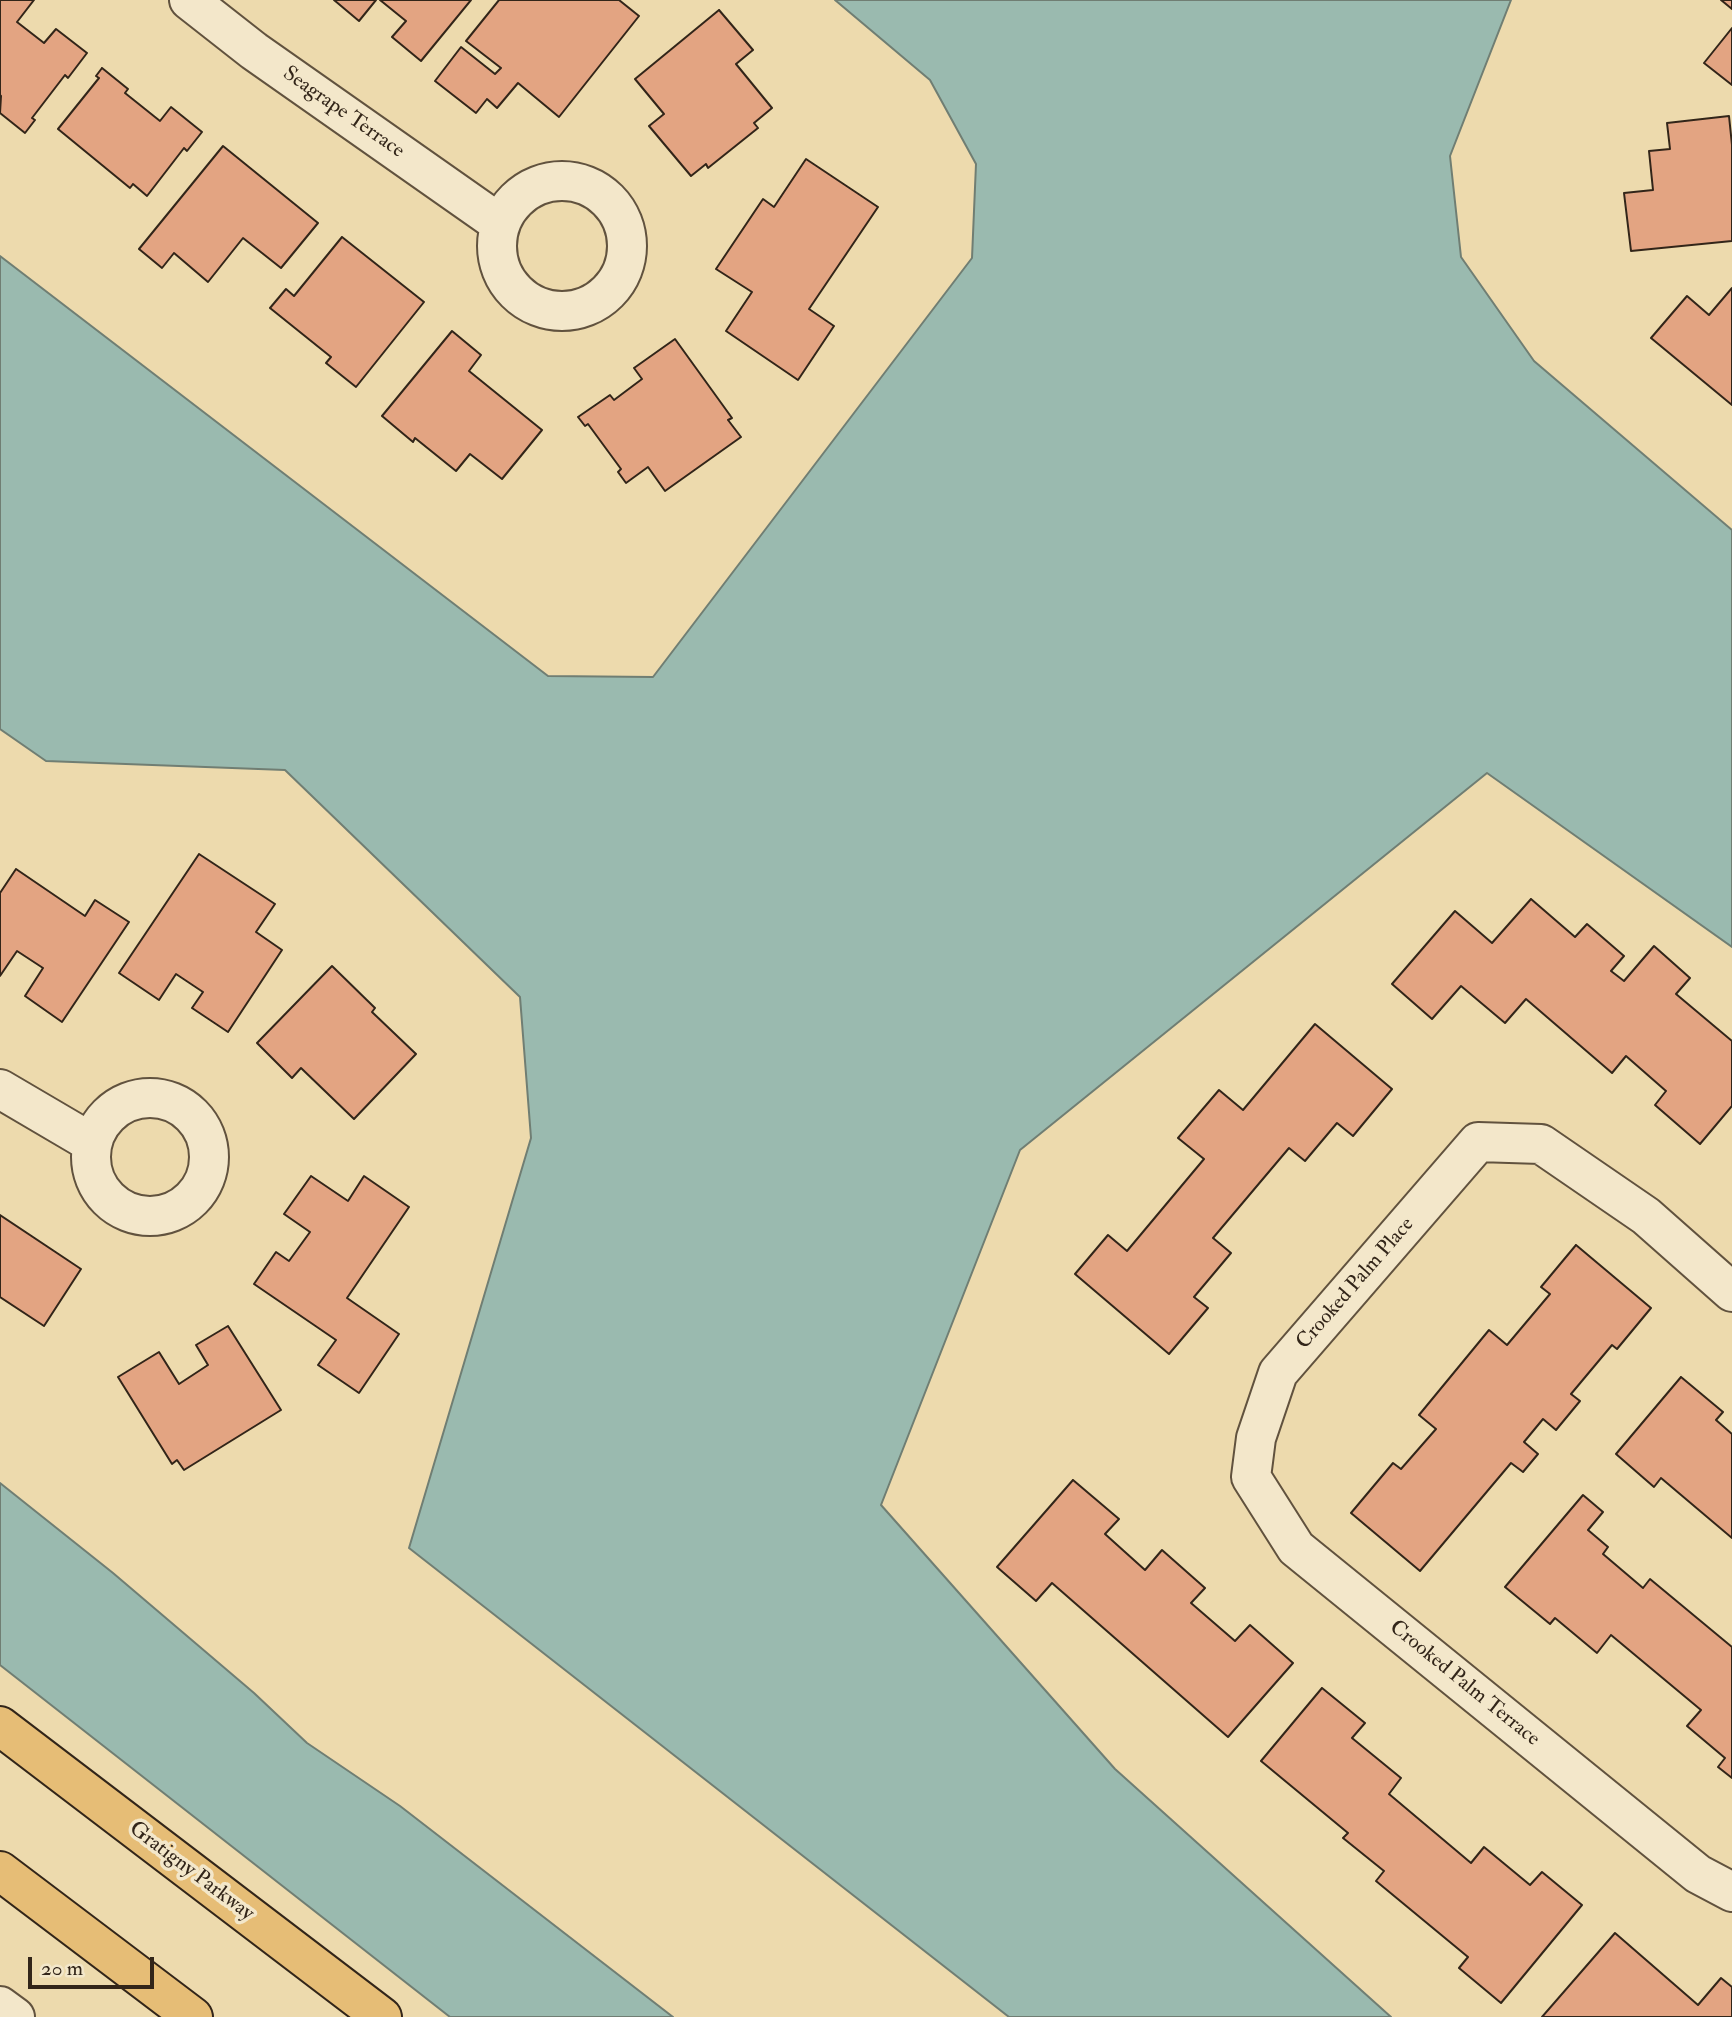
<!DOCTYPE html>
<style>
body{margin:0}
#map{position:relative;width:1732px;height:2017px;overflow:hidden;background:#eddaad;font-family:"IM FELL Double Pica",serif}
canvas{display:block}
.scale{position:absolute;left:28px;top:1957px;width:126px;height:32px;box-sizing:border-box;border:4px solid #322519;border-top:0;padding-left:9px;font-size:21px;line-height:24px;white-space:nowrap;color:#322519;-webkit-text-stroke:5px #f3e7ca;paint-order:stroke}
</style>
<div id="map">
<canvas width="1732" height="2017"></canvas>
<div class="scale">20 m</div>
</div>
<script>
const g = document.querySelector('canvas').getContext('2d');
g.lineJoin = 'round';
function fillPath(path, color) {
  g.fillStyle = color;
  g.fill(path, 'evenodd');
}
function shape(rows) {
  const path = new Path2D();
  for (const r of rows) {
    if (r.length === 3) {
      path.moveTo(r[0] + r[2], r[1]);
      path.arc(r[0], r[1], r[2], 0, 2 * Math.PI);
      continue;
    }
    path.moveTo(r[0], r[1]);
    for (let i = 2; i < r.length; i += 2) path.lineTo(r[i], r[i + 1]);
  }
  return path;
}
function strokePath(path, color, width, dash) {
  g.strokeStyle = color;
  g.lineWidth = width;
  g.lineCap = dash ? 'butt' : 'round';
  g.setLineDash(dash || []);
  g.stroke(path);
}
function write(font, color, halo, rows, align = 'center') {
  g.font = font + ' "IM FELL Double Pica",serif';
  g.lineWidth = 7;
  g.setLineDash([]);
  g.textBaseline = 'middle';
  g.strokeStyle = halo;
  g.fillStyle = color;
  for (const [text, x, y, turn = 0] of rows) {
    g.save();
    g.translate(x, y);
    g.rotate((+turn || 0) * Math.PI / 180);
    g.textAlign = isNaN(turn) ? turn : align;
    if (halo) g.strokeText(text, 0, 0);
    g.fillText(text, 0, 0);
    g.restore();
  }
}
const water = shape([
 [835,0,1511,0,1450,156,1461,257,1534,361,1732,530,1732,947,1487,773,1020,1150,881,1505,1115,1769,1391,2017,1009,2017,409,1548,531,1138,520,997,285,770,46,761,0,729,0,256,548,676,653,677,972,258,976,164,930,80,835,0],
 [0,1483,113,1573,254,1693,307,1743,400,1806,673,2017,450,2017,0,1665,0,1483]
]);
fillPath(water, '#9abaaf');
strokePath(water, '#707e73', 2);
const building = shape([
 [0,0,34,0,17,22,44,43,56,29,87,53,68,78,65,75,32,118,35,120,25,133,0,113,1,96,0,95,0,0],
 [334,0,376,0,359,21,334,0],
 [380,0,471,0,421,61,392,37,406,21,380,0],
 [499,0,619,0,639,16,559,117,518,83,497,108,487,99,476,113,435,81,461,47,495,74,501,68,466,41,499,0],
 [1721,0,1732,0,1732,9,1721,0],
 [719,10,753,50,736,64,772,108,754,123,758,128,708,168,706,164,691,176,649,126,664,114,635,79,719,10],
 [1732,28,1732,85,1704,63,1732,28],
 [102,68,128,89,125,93,160,121,171,107,202,132,187,151,184,148,147,196,133,184,130,188,58,129,99,78,96,76,102,68],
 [1729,116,1732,145,1732,241,1631,251,1624,193,1653,190,1649,151,1670,149,1667,123,1729,116],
 [223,146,318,223,281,268,243,238,208,282,174,253,162,268,139,249,223,146],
 [806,159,878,207,809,309,834,326,798,380,726,331,752,292,716,269,763,199,774,207,806,159],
 [342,237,424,302,356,387,326,363,331,357,270,308,286,289,294,296,342,237],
 [1732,288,1732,405,1651,338,1687,296,1709,315,1732,288],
 [452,331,481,355,469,371,542,430,502,479,470,454,456,471,415,438,413,442,382,416,452,331],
 [675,339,732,418,728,420,741,437,665,491,648,467,626,483,618,472,621,469,588,424,585,426,578,417,610,395,614,400,642,379,634,368,675,339],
 [199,854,275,904,256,932,282,950,228,1032,192,1008,203,992,176,974,159,1000,119,973,199,854],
 [16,869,85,916,95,900,129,922,62,1022,25,996,43,968,17,951,0,976,0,893,16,869],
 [1531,899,1575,937,1587,924,1624,956,1611,971,1624,981,1654,946,1690,978,1676,994,1732,1041,1732,1106,1700,1144,1655,1105,1666,1091,1626,1056,1612,1073,1526,999,1505,1023,1461,986,1432,1019,1392,984,1455,911,1492,943,1531,899],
 [332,966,375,1008,372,1012,416,1054,354,1119,301,1068,292,1078,257,1043,332,966],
 [1315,1024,1392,1089,1353,1136,1337,1123,1305,1161,1289,1148,1213,1238,1231,1253,1194,1297,1208,1308,1169,1354,1075,1274,1108,1235,1127,1251,1204,1159,1178,1138,1219,1090,1243,1110,1315,1024],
 [311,1176,348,1201,364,1176,409,1207,347,1298,399,1334,359,1393,318,1365,336,1340,254,1284,276,1252,289,1261,310,1232,284,1214,311,1176],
 [0,1215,81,1269,44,1326,0,1297,0,1215],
 [1576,1245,1651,1308,1617,1349,1612,1345,1571,1394,1580,1401,1556,1430,1543,1419,1524,1442,1538,1454,1523,1472,1511,1463,1420,1571,1351,1513,1393,1463,1401,1469,1436,1429,1419,1415,1489,1330,1507,1345,1550,1294,1541,1287,1576,1245],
 [228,1326,281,1410,184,1470,177,1460,172,1464,118,1377,159,1352,179,1384,208,1365,196,1345,228,1326],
 [1681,1377,1723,1412,1716,1420,1732,1434,1732,1538,1661,1478,1654,1487,1616,1454,1681,1377],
 [1073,1480,1119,1519,1105,1534,1145,1570,1162,1550,1205,1588,1191,1603,1235,1641,1250,1625,1293,1663,1228,1737,1052,1583,1036,1601,997,1567,1073,1480],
 [1583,1495,1603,1512,1588,1530,1608,1547,1603,1554,1643,1588,1650,1579,1732,1647,1732,1778,1718,1767,1725,1758,1687,1726,1701,1710,1611,1635,1597,1653,1555,1618,1550,1624,1505,1587,1583,1495],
 [1322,1688,1365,1723,1352,1738,1401,1778,1389,1794,1471,1863,1484,1847,1530,1885,1542,1872,1582,1905,1501,2003,1459,1968,1468,1957,1376,1881,1384,1871,1343,1838,1348,1833,1261,1761,1322,1688],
 [1615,1933,1698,2005,1721,1978,1732,1987,1732,2017,1542,2017,1615,1933]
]);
fillPath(building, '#e3a482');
strokePath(building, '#322519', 2);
const minor = shape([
 [189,0,254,51,499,223],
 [562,246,65],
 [0,1089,92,1143],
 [150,1157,59],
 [1732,1292,1646,1216,1541,1144,1478,1142,1278,1373,1256,1438,1251,1477,1296,1548,1698,1874,1732,1892],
 [0,2006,15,2017]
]);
const highway = shape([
 [0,1726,382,2017],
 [0,1871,193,2017]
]);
strokePath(minor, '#61523e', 42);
strokePath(highway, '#322519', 42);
strokePath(minor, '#f3e7ca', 38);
strokePath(highway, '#e6bd76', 38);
write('21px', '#322519', '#f3e7ca', [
 ["Seagrape Terrace",343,113,35],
 ["Crooked Palm Place",1356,1284,-49],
 ["Crooked Palm Terrace",1464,1684,39],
 ["Gratigny Parkway",191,1872,37]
]);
</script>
